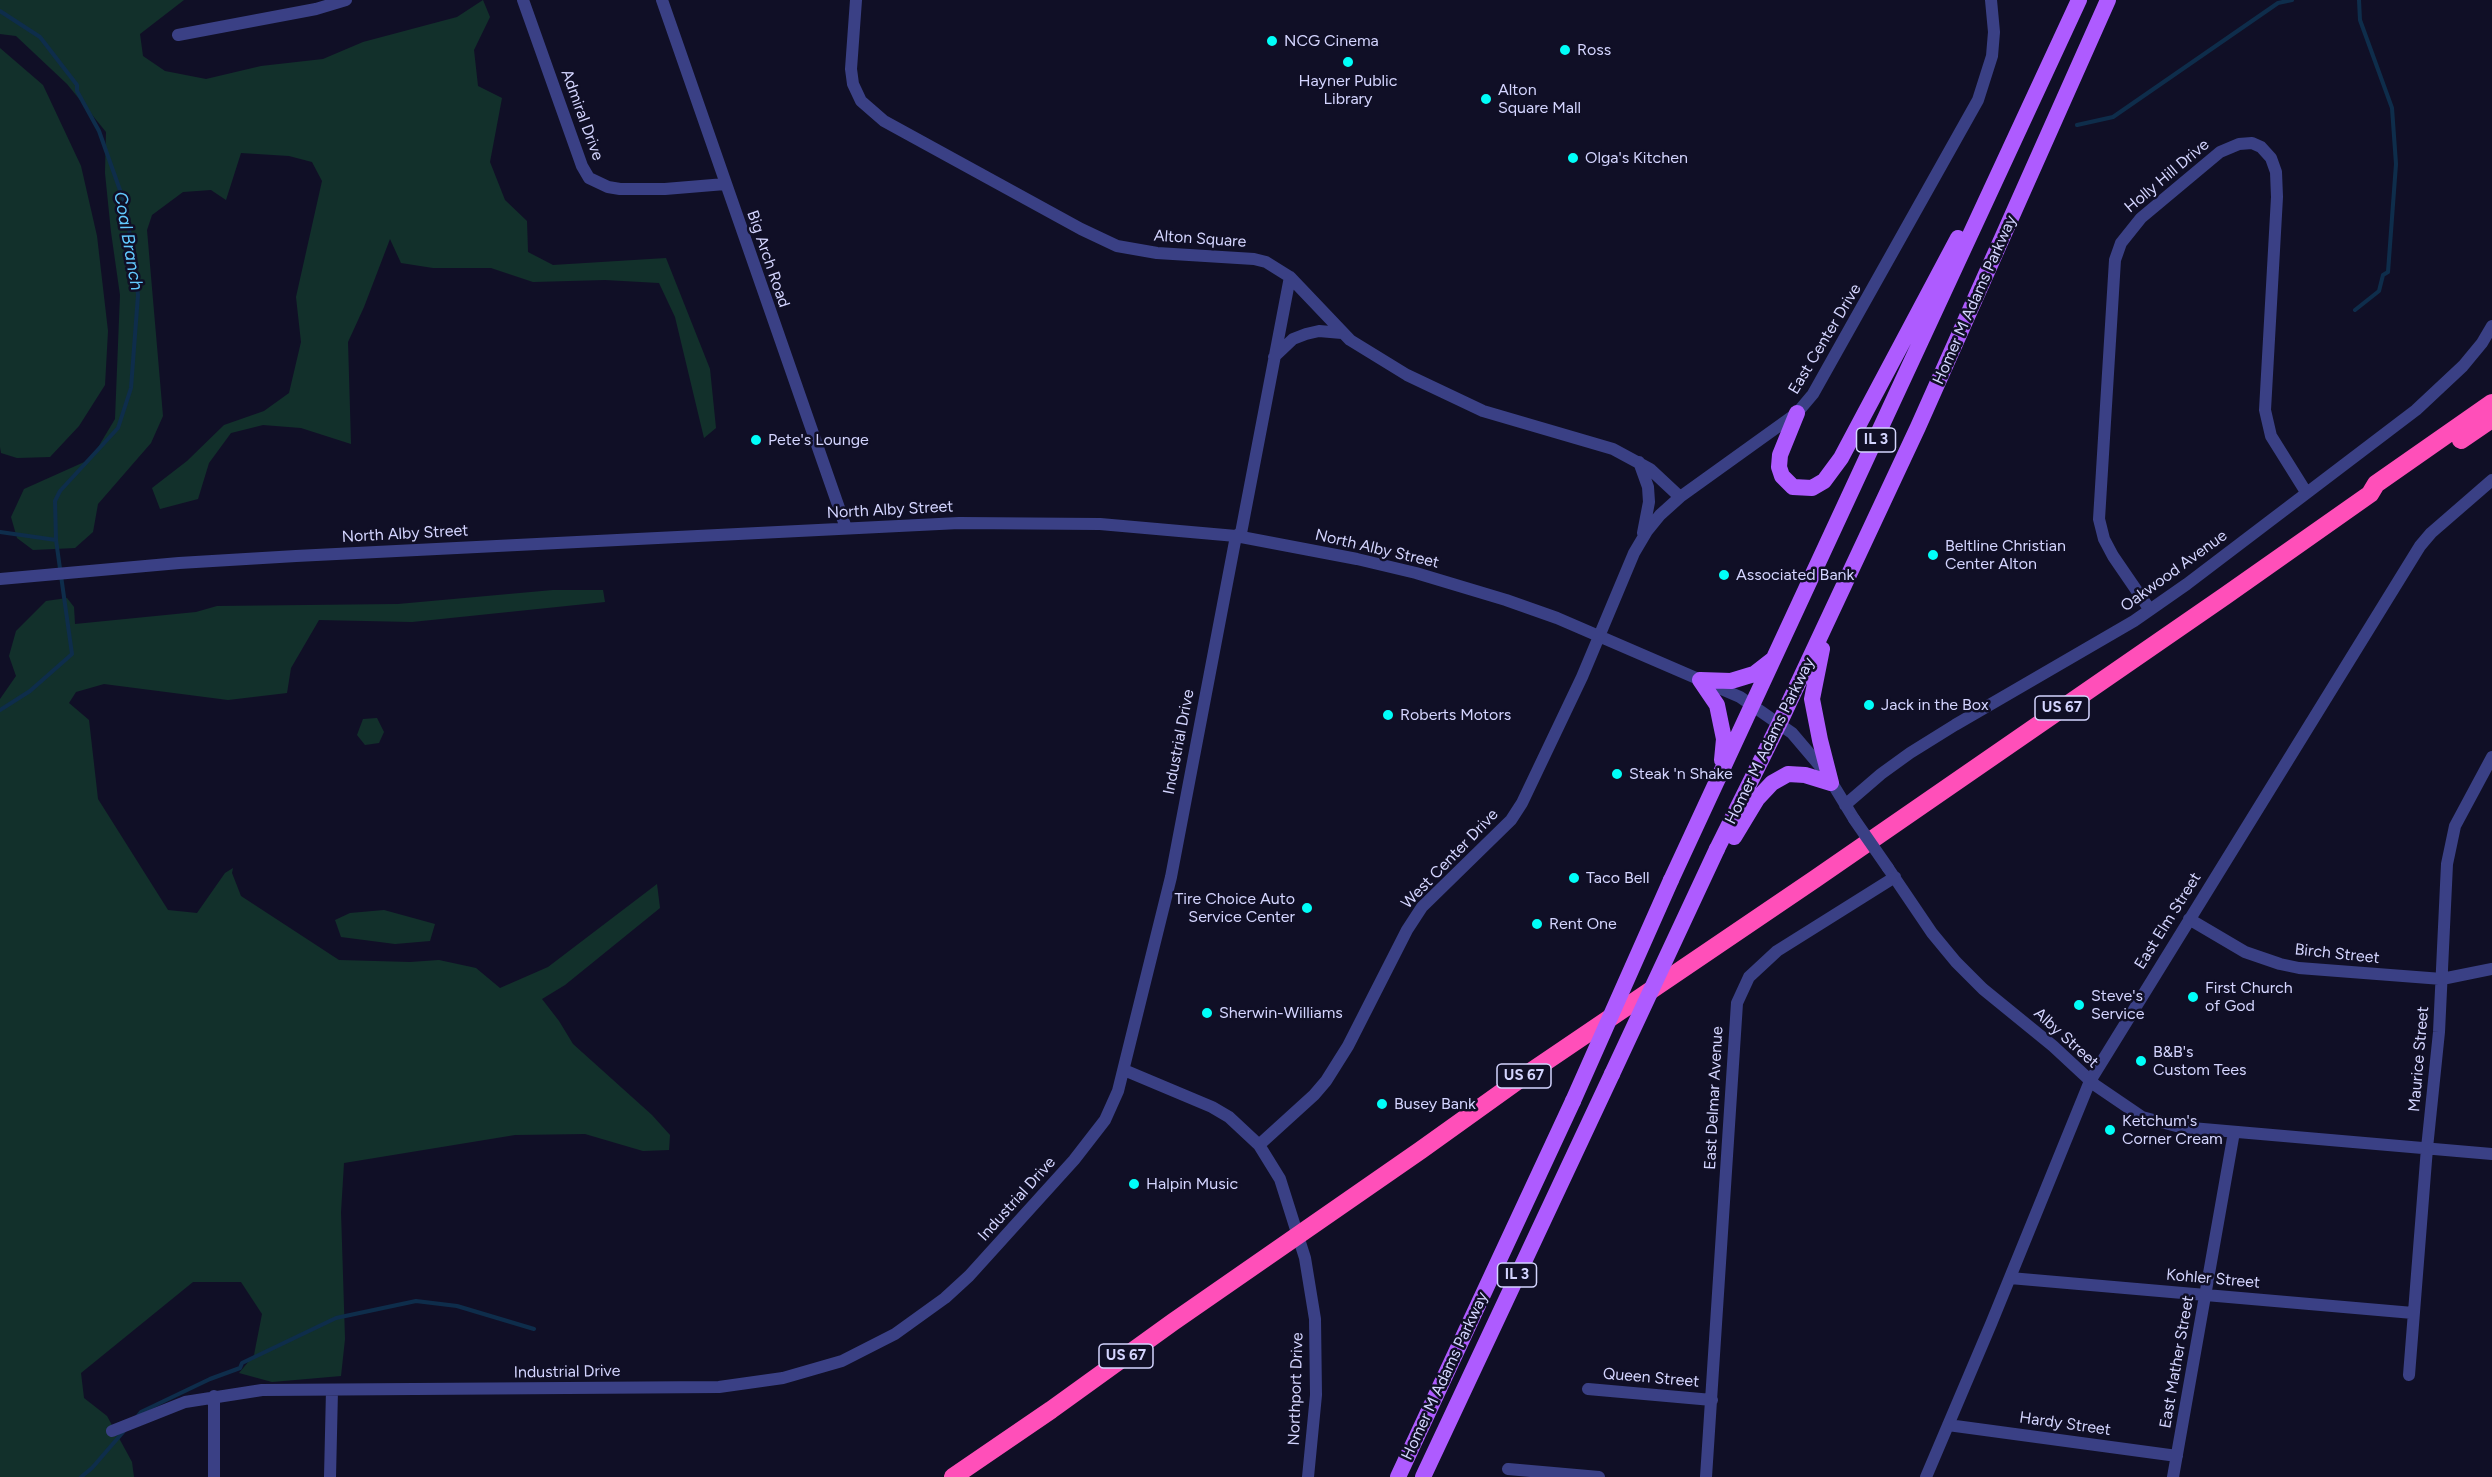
<!DOCTYPE html>
<style>
body{margin:0}
canvas{display:block;background:#100f26}
</style>
<canvas width="2492" height="1477"></canvas>
<script>
const g = document.querySelector('canvas').getContext('2d');
g.lineJoin = 'round';
function fillPath(path, color) {
  g.fillStyle = color;
  g.fill(path, 'evenodd');
}
function shape(rows) {
  const path = new Path2D();
  for (const r of rows) {
    path.moveTo(r[0], r[1]);
    for (let i = 2; i < r.length; i += 2) path.lineTo(r[i], r[i + 1]);
  }
  return path;
}
function strokePath(path, color, width, dash) {
  g.strokeStyle = color;
  g.lineWidth = width;
  g.lineCap = dash ? 'butt' : 'round';
  g.setLineDash(dash || []);
  g.stroke(path);
}
function write(font, color, halo, rows, align = 'center') {
  g.font = font + ' Figtree,sans-serif';
  g.lineWidth = 5;
  g.setLineDash([]);
  g.textBaseline = 'middle';
  g.strokeStyle = halo;
  g.fillStyle = color;
  for (const [text, x, y, turn = 0] of rows) {
    g.save();
    g.translate(x, y);
    g.rotate((+turn || 0) * Math.PI / 180);
    g.textAlign = isNaN(turn) ? turn : align;
    if (halo) g.strokeText(text, 0, 0);
    g.fillText(text, 0, 0);
    g.restore();
  }
}
fillPath(shape([
 [0,0,184,0,140,34,143,56,165,71,206,79,261,66,323,59,363,42,457,17,483,0,490,17,474,50,478,86,502,98,490,162,505,200,527,221,528,252,553,265,666,258,710,369,716,428,704,438,675,317,659,283,605,280,533,282,491,268,433,268,401,263,390,239,364,307,348,342,351,444,301,428,263,425,231,433,209,463,198,499,160,509,152,488,187,461,224,425,264,411,289,393,301,342,296,297,322,181,312,162,289,156,241,153,226,200,211,190,183,192,152,215,147,230,163,416,151,443,98,504,93,532,75,548,33,550,17,538,11,517,24,489,91,459,115,419,120,295,111,232,105,173,106,132,67,84,16,36,0,34],
 [0,48,43,85,81,166,97,236,108,331,105,385,79,426,50,457,17,458,1,453,0,447],
 [553,590,603,590,605,602,412,622,319,620,291,668,287,693,228,700,104,684,76,692,69,703,89,720,98,799,168,910,197,913,225,873,233,868,232,873,241,896,339,960,410,962,439,960,476,968,500,988,548,967,657,884,660,908,565,985,542,999,559,1021,573,1044,652,1115,670,1135,669,1150,643,1151,585,1134,515,1135,344,1163,341,1212,345,1339,341,1376,272,1382,239,1373,254,1355,262,1314,241,1282,193,1282,81,1373,84,1398,107,1416,132,1462,134,1477,0,1477,0,699,16,676,9,656,16,631,46,601,67,598,74,607,75,624,196,612,217,606,398,604],
 [377,718,384,732,379,743,365,745,357,735,363,719],
 [384,910,435,924,430,941,395,944,341,937,335,920,350,913]
]), '#12302b');
strokePath(shape([
 [0,11,40,37,77,85,77,91,99,131,126,207,138,295,131,388,118,428,60,491,55,501,56,540,72,654,30,691,0,710],
 [2077,125,2113,117,2278,3,2292,0],
 [2355,310,2379,291,2383,275,2388,272,2396,164,2392,108,2360,20,2359,0],
 [0,532,56,540],
 [137,1417,141,1412,210,1379,240,1368,242,1363,336,1318,416,1301,457,1306,534,1329],
 [81,1477,92,1468,124,1431]
]), '#0e2d4b', 4);
strokePath(shape([
 [523,0,582,166,589,178,608,187,620,189,665,189,725,184],
 [662,0,846,528],
 [856,0,851,69,853,84,861,101,884,121,1081,229,1117,246,1157,253,1254,259,1266,262,1290,277,1350,340,1407,375,1483,411,1613,449,1650,469,1680,497],
 [178,35,316,9,346,0],
 [1274,357,1293,339,1306,334,1319,331,1342,333],
 [1639,462,1648,487,1649,502,1643,533],
 [0,579,179,563,296,556,959,523,1100,524,1236,536,1357,559,1416,573,1506,600,1557,618,1740,697,1792,733,1826,773,1854,819],
 [2150,610,2113,556,2104,539,2099,519,2115,260,2121,243,2141,218,2220,152,2239,144,2252,143,2261,147,2271,158,2276,172,2277,197,2265,410,2271,436,2306,492],
 [1845,805,1881,774,1910,753,1955,725,2134,621,2187,584,2416,410,2463,366,2482,343,2492,326],
 [1888,868,1932,933,1956,962,1983,989,2053,1046,2095,1085,2142,1117,2180,1127,2492,1154],
 [2189,919,2245,952,2280,964,2299,968,2442,979,2492,969],
 [1124,1070,1212,1107,1229,1117,1259,1145,1280,1179,1305,1258,1315,1319,1316,1395,1308,1477],
 [1259,1145,1314,1095,1326,1081,1348,1046,1407,930,1422,907,1511,820,1522,803,1582,677,1634,553,1647,531,1660,515,1680,497,1797,413,1813,394,1978,100,1992,56,1994,32,1991,0],
 [2010,1278,2413,1313],
 [2409,1375,2427,1148,2439,1032,2447,864,2455,826,2492,757],
 [1588,1389,1712,1400],
 [214,1396,214,1477],
 [1948,1425,2177,1456],
 [112,1431,185,1402,262,1390,719,1387,783,1378,842,1361,895,1334,945,1298,969,1276,1074,1160,1105,1120,1118,1091,1171,877,1236,536,1241,533,1290,277],
 [1508,1469,1599,1477],
 [330,1477,332,1390],
 [1706,1477,1737,1003,1749,977,1777,951,1895,877],
 [1926,1477,1991,1324,2090,1081,2420,546,2431,533,2492,480],
 [2173,1477,2234,1132]
]), '#3a4085', 12);
strokePath(shape([
 [1797,413,1780,455,1779,467,1782,476,1793,487,1812,488,1824,481,1841,458,1958,238],
 [1822,649,1812,699,1820,740,1831,783],
 [1700,680,1717,705,1724,739,1722,760],
 [1700,680,1731,681,1754,674,1772,660],
 [1734,837,1757,799,1772,783,1788,774,1805,775,1831,783],
 [1717,849,1779,724,1918,427,2108,0],
 [1671,880,2079,0],
 [1398,1477,1573,1101],
 [1423,1477,1612,1074]
]), '#ae5bff', 16);
strokePath(shape([
 [2461,440,2492,419],
 [953,1477,1051,1410,1173,1322,1421,1150,1523,1077,1815,879,2225,596,2370,494,2376,484,2492,403]
]), '#ff4fb9', 18);
strokePath(shape([
 [1854,819,1888,868]
]), '#3a4085', 12);
strokePath(shape([
 [1612,1074,1717,849],
 [1573,1101,1671,880]
]), '#ae5bff', 16);
for (const [x, y, r, color] of [
 [1272,41,6,"#00fff9"],
 [1565,50,6,"#00fff9"],
 [1348,62,6,"#00fff9"],
 [1486,99,6,"#00fff9"],
 [1573,158,6,"#00fff9"],
 [756,440,6,"#00fff9"],
 [1933,555,6,"#00fff9"],
 [1724,575,6,"#00fff9"],
 [1869,705,6,"#00fff9"],
 [1388,715,6,"#00fff9"],
 [1617,774,6,"#00fff9"],
 [1574,878,6,"#00fff9"],
 [1307,908,6,"#00fff9"],
 [1537,924,6,"#00fff9"],
 [2193,997,6,"#00fff9"],
 [2079,1005,6,"#00fff9"],
 [1207,1013,6,"#00fff9"],
 [2141,1061,6,"#00fff9"],
 [1382,1104,6,"#00fff9"],
 [2110,1130,6,"#00fff9"],
 [1134,1184,6,"#00fff9"]
]) {
  const dot = new Path2D();
  dot.arc(x, y, r, 0, 2 * Math.PI);
  g.fillStyle = color;
  g.fill(dot);
  strokePath(dot, '#100f26', 2);
}
for (const [x, y, w] of [
 [1876,440,39],
 [2062,708,54],
 [1524,1076,54],
 [1517,1275,39],
 [1126,1356,54]
]) {
  const box = new Path2D();
  box.roundRect(x - w / 2, y - 12, w, 24, 4.5);
  g.fillStyle = '#100f26';
  g.fill(box);
  strokePath(box, '#d4d5ff', 1.5);
}
write('bold 15px', '#d4d5ff', null, [
 ["IL 3",1876,440],
 ["US 67",2062,708],
 ["US 67",1524,1076],
 ["IL 3",1517,1275],
 ["US 67",1126,1356]
]);
write('16px', '#d4d5ff', '#100f26', [
 ["NCG Cinema",1284,41],
 ["Ross",1577,50],
 ["Hayner Public",1348,81,"center"],
 ["Library",1348,99,"center"],
 ["Alton",1498,90],
 ["Square Mall",1498,108],
 ["Olga's Kitchen",1585,158],
 ["Pete's Lounge",768,440],
 ["Beltline Christian",1945,546],
 ["Center Alton",1945,564],
 ["Associated Bank",1736,575],
 ["Jack in the Box",1881,705],
 ["Roberts Motors",1400,715],
 ["Steak 'n Shake",1629,774],
 ["Taco Bell",1586,878],
 ["Tire Choice Auto",1295,899,"right"],
 ["Service Center",1295,917,"right"],
 ["Rent One",1549,924],
 ["First Church",2205,988],
 ["of God",2205,1006],
 ["Steve's",2091,996],
 ["Service",2091,1014],
 ["Sherwin-Williams",1219,1013],
 ["B&B's",2153,1052],
 ["Custom Tees",2153,1070],
 ["Busey Bank",1394,1104],
 ["Ketchum's",2122,1121],
 ["Corner Cream",2122,1139],
 ["Halpin Music",1146,1184]
], 'left');
write('16px', '#d4d5ff', '#100f26', [
 ["Admiral Drive",582,115,70],
 ["Holly Hill Drive",2167,176,-40],
 ["Alton Square",1200,239,4],
 ["Big Arch Road",768,259,71],
 ["Homer M Adams Parkway",1975,300,-66],
 ["East Center Drive",1825,339,-59],
 ["North Alby Street",890,510,-3],
 ["North Alby Street",405,534,-3],
 ["North Alby Street",1377,549,13],
 ["Oakwood Avenue",2174,571,-36],
 ["Homer M Adams Parkway",1770,741,-64],
 ["Industrial Drive",1179,742,-79],
 ["West Center Drive",1450,859,-46],
 ["East Elm Street",2168,921,-58],
 ["Birch Street",2337,954,6],
 ["Alby Street",2066,1038,42],
 ["Maurice Street",2419,1059,-85],
 ["East Delmar Avenue",1714,1098,-87],
 ["Industrial Drive",1017,1199,-48],
 ["Kohler Street",2213,1279,5],
 ["East Mather Street",2177,1362,-80],
 ["Industrial Drive",567,1372,-1],
 ["Homer M Adams Parkway",1445,1376,-65],
 ["Queen Street",1651,1378,5],
 ["Northport Drive",1296,1389,-88],
 ["Hardy Street",2065,1424,8]
]);
write('italic 18px', '#62caff', '#100f26', [
 ["Coal Branch",128,241,80]
]);
</script>
